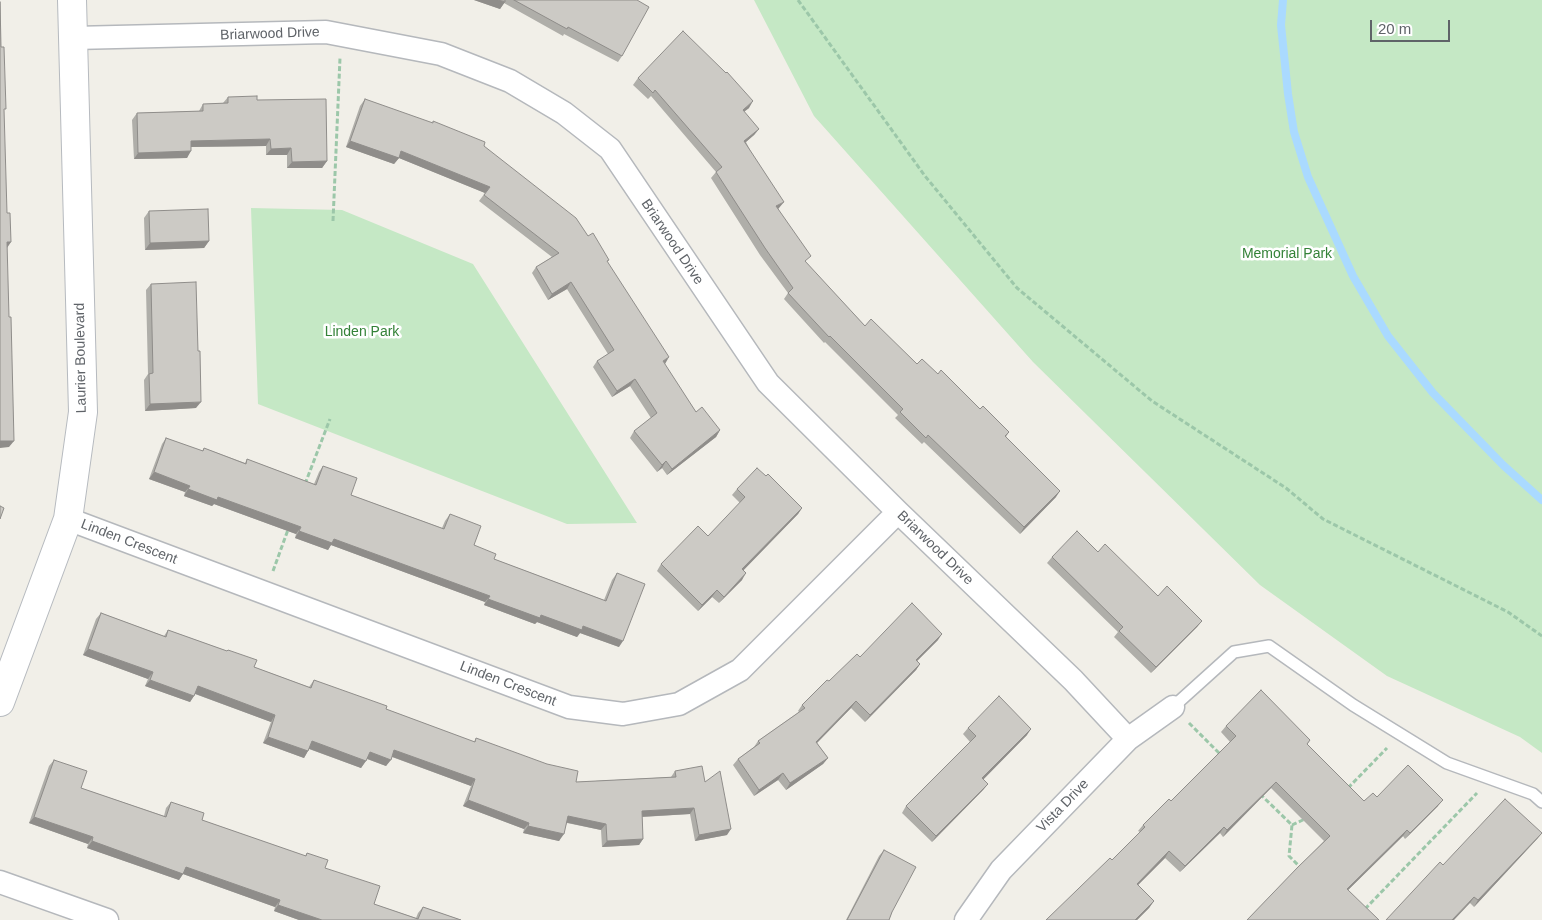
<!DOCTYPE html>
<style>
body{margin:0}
#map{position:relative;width:1542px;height:920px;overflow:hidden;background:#f1efe8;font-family:Arial,sans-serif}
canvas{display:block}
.scale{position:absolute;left:1370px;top:20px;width:80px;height:22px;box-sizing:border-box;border:2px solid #5f6368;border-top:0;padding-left:6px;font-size:15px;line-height:18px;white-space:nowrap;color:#5f6368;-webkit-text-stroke:4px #fff;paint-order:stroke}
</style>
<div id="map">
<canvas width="1542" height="920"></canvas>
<div class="scale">20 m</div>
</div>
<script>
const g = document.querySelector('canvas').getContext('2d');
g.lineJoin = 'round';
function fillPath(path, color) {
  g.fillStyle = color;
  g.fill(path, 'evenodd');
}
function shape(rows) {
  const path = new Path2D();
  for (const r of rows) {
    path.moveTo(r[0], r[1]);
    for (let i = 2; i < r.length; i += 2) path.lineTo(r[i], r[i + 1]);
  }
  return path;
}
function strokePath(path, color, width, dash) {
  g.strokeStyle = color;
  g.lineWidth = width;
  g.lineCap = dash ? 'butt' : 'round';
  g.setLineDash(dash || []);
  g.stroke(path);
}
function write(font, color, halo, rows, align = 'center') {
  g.font = font + ' Arial,sans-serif';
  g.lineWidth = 5;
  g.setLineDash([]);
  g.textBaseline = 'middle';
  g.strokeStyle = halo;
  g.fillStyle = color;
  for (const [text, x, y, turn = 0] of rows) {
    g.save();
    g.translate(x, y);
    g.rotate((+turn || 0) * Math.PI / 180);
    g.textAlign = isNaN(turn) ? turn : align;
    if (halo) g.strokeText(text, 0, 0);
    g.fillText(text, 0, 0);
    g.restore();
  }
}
fillPath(shape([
 [754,0,1542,0,1542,753,1520,737,1387,676,1260,585,1033,362,814,116],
 [251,208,342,210,473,264,637,523,567,524,258,404]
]), '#c5e8c5');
strokePath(shape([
 [1283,0,1281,25,1288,94,1294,132,1308,177,1353,276,1388,336,1433,393,1503,465,1542,500]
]), '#aadaff', 8);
const lane = shape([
 [1173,707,1234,652,1269,646,1353,705,1447,763,1533,794,1542,802]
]);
const street = shape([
 [74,38,326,32,441,54,510,81,564,113,610,149,768,383,898,512,1073,680,1128,739],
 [68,519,569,707,623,714,679,704,740,670,898,512],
 [0,882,107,920],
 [966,920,1001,870,1128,739,1173,707]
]);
const secondary = shape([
 [0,702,68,519,83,412,72,0]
]);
strokePath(lane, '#b5b8bc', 14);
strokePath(street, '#b5b8bc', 25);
strokePath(secondary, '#b6babf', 30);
strokePath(shape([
 [798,0,925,176,1017,288,1152,401,1286,488,1323,519,1508,612,1542,636],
 [333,221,340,58],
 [305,484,330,419],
 [273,571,289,527],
 [1189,723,1222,756],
 [1348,788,1387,748],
 [1260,794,1292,825,1289,856,1300,867],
 [1292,825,1305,819],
 [1365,909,1477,793]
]), '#9cc7a9', 3, [5, 2.5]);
strokePath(lane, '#fff', 11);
strokePath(street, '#fff', 22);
strokePath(secondary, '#fff', 28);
fillPath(shape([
 [474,0,637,0,622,56,618,62,564,34,563,36,504,3,500,9],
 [638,78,749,108,744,112,759,129,754,135,746,142,779,208,778,209,806,263,865,326,917,364,938,374,980,409,1009,432,1006,437,1056,497,1020,534,924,442,922,444,895,418,898,415,825,342,824,343,784,299,788,293,760,255,711,178,716,172,651,96,648,99,633,85],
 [228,97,257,100,327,161,322,168,287,168,287,155,266,155,266,146,191,147,187,158,134,159,132,120,137,113,199,111,203,104,223,103],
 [365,99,484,146,588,236,609,260,607,262,664,364,696,412,720,430,716,437,667,475,662,468,657,472,630,438,634,431,651,418,630,386,612,397,593,367,597,361,608,354,567,289,548,300,532,273,536,267,552,257,479,201,485,193,399,158,394,164,346,147,360,106],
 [149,211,209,241,204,248,145,250,144,218],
 [151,284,196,408,145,411,144,380,148,374,146,290],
 [166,438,202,451,204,448,245,463,247,459,314,484,319,472,323,466,351,495,442,528,445,521,450,514,474,545,494,559,604,600,612,580,617,573,619,647,580,633,577,637,537,622,535,624,484,605,485,602,331,545,328,550,295,538,296,534,214,504,212,506,184,496,185,492,149,479,162,444],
 [766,476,802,508,798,514,743,570,742,580,719,603,712,597,698,611,657,571,661,564,708,536,740,503,732,495,737,489],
 [1098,552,1158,596,1202,621,1197,627,1151,673,1114,637,1118,632,1047,563,1052,557],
 [101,613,164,636,168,630,227,651,228,650,254,667,309,687,314,680,386,709,474,742,476,738,576,782,671,777,675,771,705,782,727,835,695,841,690,814,642,817,643,839,639,845,602,847,601,830,567,823,559,841,523,833,524,829,463,806,471,786,392,757,386,766,367,759,361,768,309,749,304,758,263,743,271,722,195,694,190,702,145,686,148,679,83,655,96,619],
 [938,640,917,661,920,664,916,670,865,722,851,708,817,743,828,758,823,764,786,790,778,780,754,796,733,765,738,759,754,747,758,741,799,712,798,711,802,705,829,681,860,657],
 [1226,726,1310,740,1307,745,1364,801,1377,797,1438,806,1405,839,1403,836,1348,890,1247,920,1324,841,1271,788,1223,837,1220,833,1180,872,1165,858,1138,885,1154,901,1149,908,1137,920,1046,920,1112,860,1140,832,1138,831,1143,825,1171,801,1230,742,1221,732],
 [968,728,1027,735,983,779,988,784,983,790,932,842,902,813,906,806,970,742,963,734],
 [54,760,81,788,164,816,166,808,171,802,202,820,305,856,307,853,325,868,374,904,416,918,418,913,423,907,461,920,299,920,274,911,275,907,183,874,179,880,87,848,88,844,29,823,49,766],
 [1542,833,1537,839,1474,907,1470,903,1443,865],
 [884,850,892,912,889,920,846,920,879,856]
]), '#afaea9');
fillPath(shape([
 [474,0,498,0,505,2,500,9],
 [753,101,749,108,738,116,743,110],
 [759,129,754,135,740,147,744,141],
 [270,139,266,146,187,147,191,141],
 [350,141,401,151,490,187,485,193,399,158,394,164,346,147],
 [291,148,287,155,266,155,271,149],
 [191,151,187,158,134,159,138,153],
 [327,161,322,168,287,168,292,162],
 [784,202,779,208,772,212,776,206],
 [209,241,204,248,145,250,150,243],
 [7,242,11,242,7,248],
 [571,282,567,289,548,300,552,294],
 [669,357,665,364,663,361],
 [635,379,630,386,612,397,617,391],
 [201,402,196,408,145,411,150,404],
 [720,430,716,437,667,475,672,469],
 [0,441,14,441,9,447,0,448],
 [666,461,662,468,657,472,662,465],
 [154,472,190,486,185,492,149,479],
 [188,489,218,497,301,527,296,534,214,504,212,506,184,496],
 [1060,491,1056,497,1020,534,1024,527],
 [802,508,798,514,738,576,742,569],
 [299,531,334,539,490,596,485,602,331,545,328,550,295,538],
 [746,573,742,580,719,603,724,597],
 [717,590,712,597,698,611,702,605],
 [488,599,541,615,583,626,623,641,619,647,580,633,577,637,537,622,535,624,484,605],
 [1202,621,1197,627,1151,673,1156,667],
 [942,634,938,640,912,666,916,660],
 [88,649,153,672,148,679,83,655],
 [920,664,916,670,865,722,870,715],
 [150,680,194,696,190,702,145,686],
 [198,686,275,715,271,722,193,693],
 [856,701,851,708,812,748,816,742],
 [1031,729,1027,735,978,785,982,778],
 [268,737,308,751,304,758,263,743],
 [312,741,366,761,361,768,307,748],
 [394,750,475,779,471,786,390,756],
 [370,752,391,760,386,766,365,758],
 [828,758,823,764,786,790,790,783],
 [783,773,778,780,754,796,759,790],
 [1276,782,1271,788,1223,837,1227,830],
 [988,784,983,790,932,842,936,836],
 [468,800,529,823,524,829,463,806],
 [1443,800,1438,806,1405,839,1410,833],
 [694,808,690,814,638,817,642,811],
 [568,816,606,824,601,830,564,822],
 [34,817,93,837,88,844,29,823],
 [528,826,564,834,559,841,523,833],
 [1224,827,1220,833,1180,872,1185,866],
 [731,829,727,835,695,841,699,835],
 [1407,830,1403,836,1343,895,1347,889],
 [1542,833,1537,839,1474,907,1478,900],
 [643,839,639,845,602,847,607,841],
 [92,841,186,867,280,900,275,907,183,874,179,880,87,848],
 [1169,851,1165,858,1132,891,1137,884],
 [1474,897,1470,903,1454,920,1452,920],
 [1154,901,1149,908,1137,920,1135,920],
 [278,905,322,920,299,920,274,911]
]), '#8f8d8a');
const building = shape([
 [498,0,505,0,505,2,498,0],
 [514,0,637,0,649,7,622,56,568,27,567,29,514,0],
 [0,2,1,47,4,47,6,109,4,109,7,213,10,213,11,242,7,242,9,317,11,317,14,441,0,441,0,2],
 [683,31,726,73,727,72,753,101,743,110,759,129,744,141,784,202,776,206,811,256,805,261,865,326,871,319,917,364,922,359,938,374,941,370,980,409,983,406,1009,432,1005,436,1060,491,1024,527,928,435,926,438,900,412,903,409,830,336,829,337,788,293,793,288,765,248,716,172,722,167,655,90,653,93,638,78,683,31],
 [257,96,257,100,326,99,327,161,292,162,291,148,271,149,270,139,191,141,191,151,138,153,137,113,203,111,203,104,228,103,228,97,257,96],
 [365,99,433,123,433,121,485,142,484,146,576,218,588,236,593,233,609,260,607,261,669,357,663,361,696,412,702,407,720,430,672,469,666,461,662,465,634,431,657,413,635,379,617,391,597,361,614,350,571,282,552,294,536,267,559,253,484,195,490,187,401,151,399,158,350,141,365,99],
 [208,209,209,241,150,243,149,211,208,209],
 [196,282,198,351,200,351,201,402,150,404,149,374,153,373,151,284,196,282],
 [166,438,203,451,204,448,246,464,247,459,316,485,323,466,357,478,351,495,444,529,450,514,481,526,474,545,496,554,494,559,606,601,617,573,645,584,623,641,583,626,582,630,541,615,540,618,488,599,490,596,334,539,332,543,299,531,301,527,218,497,217,500,188,489,190,486,154,472,166,438],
 [757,468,766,476,768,474,802,508,742,569,746,573,724,597,717,590,702,605,661,564,698,526,708,536,745,497,737,489,757,468],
 [0,506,4,508,0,519,0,506],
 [1077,531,1098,552,1105,544,1158,596,1167,586,1202,621,1156,667,1119,631,1123,627,1052,557,1077,531],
 [912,603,942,634,916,660,920,664,870,715,856,701,816,742,828,758,790,783,783,773,759,790,738,759,760,743,758,741,805,708,802,705,827,680,829,681,857,654,860,657,912,603],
 [101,613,166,637,168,630,227,651,228,650,257,660,254,667,311,688,314,680,387,706,386,709,475,742,476,738,547,764,578,771,576,782,676,777,675,771,702,766,705,782,720,771,731,829,699,835,694,808,642,811,643,839,607,841,606,824,568,816,564,834,528,826,529,823,468,800,475,779,394,750,391,760,370,752,366,761,312,741,308,751,268,737,275,715,198,686,194,696,150,680,153,672,88,649,101,613],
 [1261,690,1310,740,1307,744,1364,801,1373,793,1377,797,1408,765,1443,800,1410,833,1407,830,1347,889,1379,920,1247,920,1298,867,1330,836,1276,782,1227,830,1224,827,1185,866,1169,851,1137,884,1154,901,1135,920,1046,920,1110,858,1112,860,1145,827,1143,825,1169,799,1171,801,1236,736,1226,726,1261,690],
 [999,696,1031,729,982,778,988,784,936,836,906,806,976,736,968,728,999,696],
 [54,760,87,771,81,788,166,817,171,802,204,813,202,820,306,856,307,853,328,860,325,868,380,886,374,904,418,919,423,907,461,920,322,920,278,905,280,900,186,867,183,874,92,841,93,837,34,817,54,760],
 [1505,799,1542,833,1478,900,1474,897,1452,920,1386,920,1440,862,1443,865,1505,799],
 [884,850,916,867,892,912,889,920,847,920,884,850]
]);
fillPath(building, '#cccac5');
strokePath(building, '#8f8d8a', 1);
write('14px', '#5f6368', '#fff', [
 ["Briarwood Drive",270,34,-2],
 ["Briarwood Drive",672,242,56],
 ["Laurier Boulevard",81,358,-91],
 ["Linden Crescent",129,542,21],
 ["Briarwood Drive",935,548,44],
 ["Linden Crescent",508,684,21],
 ["Vista Drive",1063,806,-46]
]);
write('14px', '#348238', '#fff', [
 ["Memorial Park",1287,254],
 ["Linden Park",362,332]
]);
</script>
